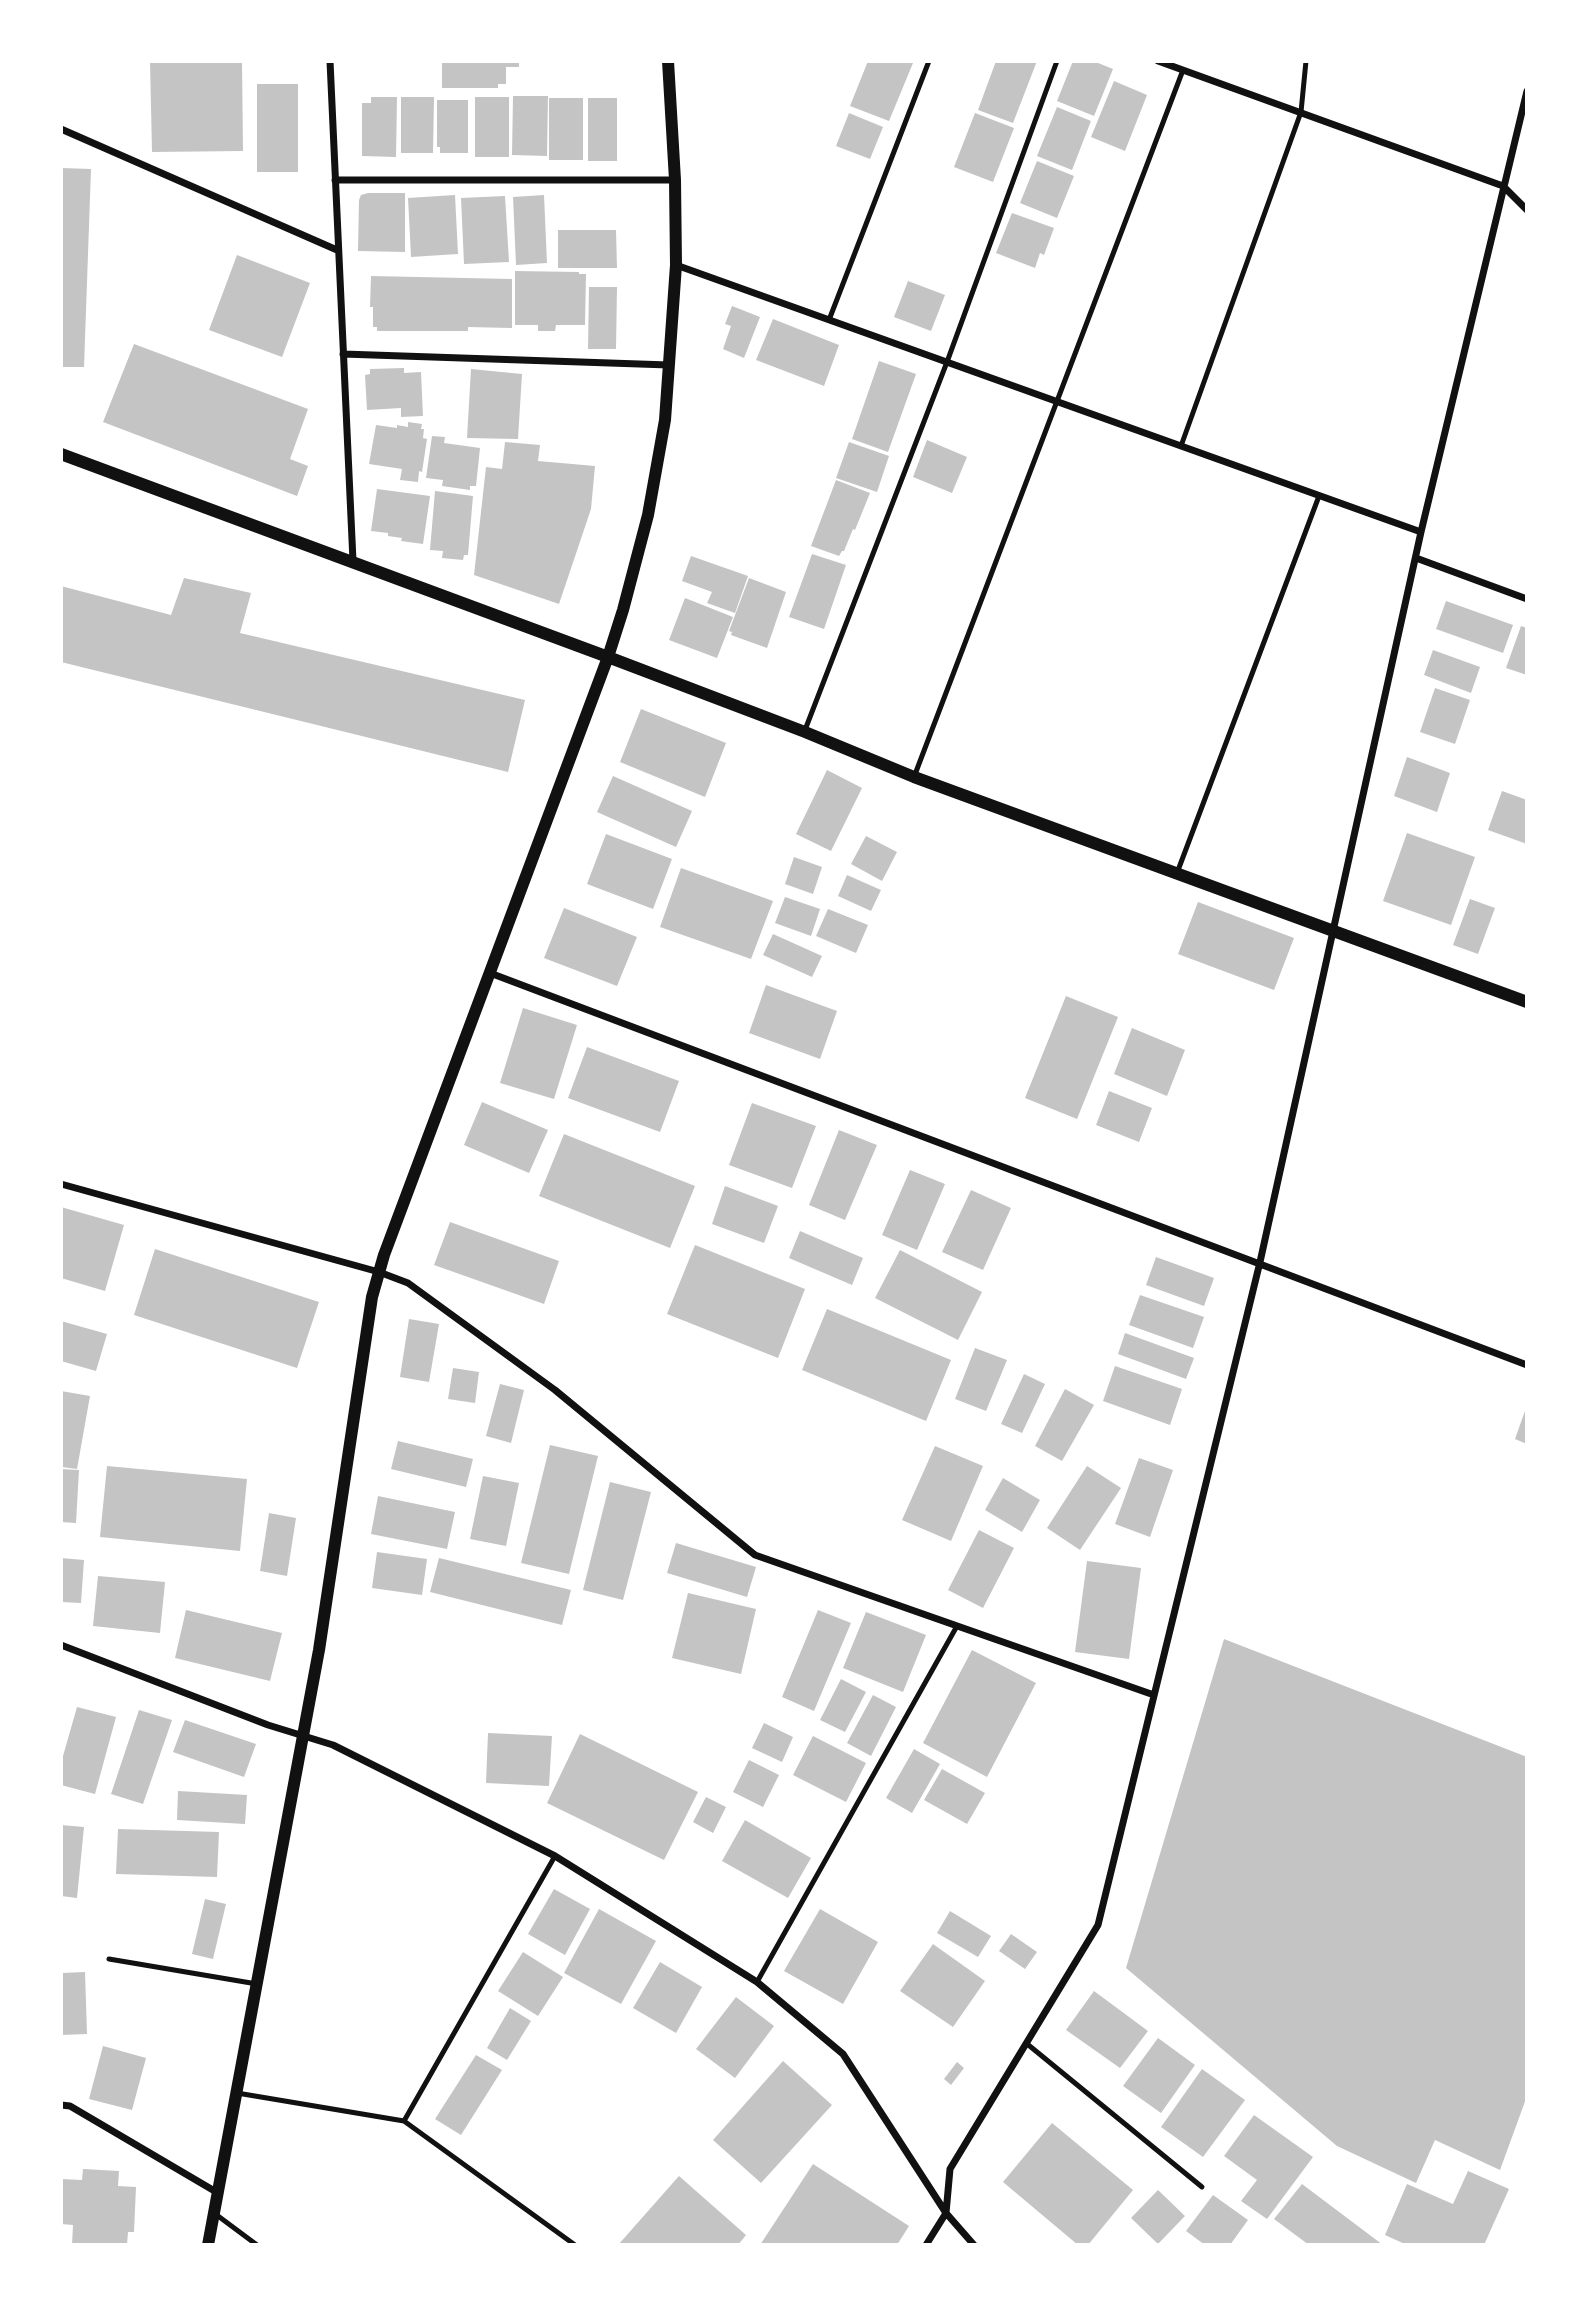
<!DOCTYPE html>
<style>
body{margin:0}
#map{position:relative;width:1588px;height:2306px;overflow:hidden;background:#fff;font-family:Quicksand,sans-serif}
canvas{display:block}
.frame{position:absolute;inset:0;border:63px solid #fff;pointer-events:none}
</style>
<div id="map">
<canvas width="1588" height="2306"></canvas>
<div class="frame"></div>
</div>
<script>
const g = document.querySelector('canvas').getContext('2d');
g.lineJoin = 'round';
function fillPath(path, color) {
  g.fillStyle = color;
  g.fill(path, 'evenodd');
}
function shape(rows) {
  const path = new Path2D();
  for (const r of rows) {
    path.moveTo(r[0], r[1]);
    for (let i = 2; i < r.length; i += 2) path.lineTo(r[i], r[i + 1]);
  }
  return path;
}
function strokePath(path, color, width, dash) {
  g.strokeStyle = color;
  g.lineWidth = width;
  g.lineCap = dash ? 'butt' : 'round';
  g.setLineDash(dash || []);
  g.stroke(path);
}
fillPath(shape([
 [150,61,242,61,243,151,152,152],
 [442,61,519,61,519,67,506,67,506,84,498,84,498,88,442,88],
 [868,61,913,63,889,121,850,106],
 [996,61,1037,61,1013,123,978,110],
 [1073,61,1093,61,1113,69,1094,116,1057,101],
 [1114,81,1147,95,1125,151,1091,137],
 [257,84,298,84,298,172,257,172],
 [513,96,548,96,547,156,512,155],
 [371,97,397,97,396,157,362,156,362,103,371,103],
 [401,97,434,97,433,153,401,153],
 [475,97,509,97,509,157,475,157],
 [549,98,583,98,583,160,549,160],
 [588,98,617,98,617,161,588,161],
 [437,100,468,100,468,153,440,153,440,147,437,147],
 [1057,107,1091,121,1072,170,1037,156],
 [849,113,883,127,870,159,836,146],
 [975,113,1014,128,993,182,954,167],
 [1037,161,1074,176,1057,218,1020,203],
 [61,168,91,169,84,367,61,367],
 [368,193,405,193,405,252,358,251,359,200,361,195],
 [455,195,458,254,411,257,408,198],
 [544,195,547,263,516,265,513,197],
 [505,196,509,262,464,264,461,198],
 [1012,213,1054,228,1044,255,1040,253,1035,268,996,253],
 [558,230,616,230,617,268,558,268],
 [237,255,310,283,282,357,209,330],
 [515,271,579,272,579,274,586,274,585,325,556,325,555,331,538,331,538,325,515,325],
 [371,276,512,279,512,328,468,327,468,331,377,331,377,327,373,327,373,307,370,307],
 [908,281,945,295,931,331,894,317],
 [589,287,617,287,616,349,588,349],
 [732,306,760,317,744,358,723,349,731,326,725,324],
 [773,319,839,345,824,386,756,360],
 [134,344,308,409,290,459,308,466,297,496,103,422],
 [879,361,916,374,888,452,852,439],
 [404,368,404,373,421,372,423,416,401,417,401,408,367,410,365,375,370,374,370,369],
 [471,369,522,374,518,439,467,438],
 [408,422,422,424,421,429,424,429,423,438,427,439,422,472,419,471,418,482,400,480,402,469,369,464,376,425,397,428,397,425,408,427],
 [432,436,445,437,444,443,480,448,476,486,470,486,470,490,442,486,443,480,426,478],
 [927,440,967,457,952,493,913,477],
 [505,442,540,445,538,461,595,466,591,509,559,604,474,575,486,467,502,469],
 [849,442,889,456,877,492,836,478],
 [836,480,870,493,855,530,853,529,844,551,842,551,839,556,811,546],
 [377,489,430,496,423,544,401,541,402,538,388,536,388,533,371,531],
 [435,491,473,496,468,555,464,555,463,560,442,558,443,551,430,550],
 [812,554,846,565,824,629,789,617],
 [691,556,748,576,735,613,707,603,712,592,682,581],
 [184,578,251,593,240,633,525,700,508,772,61,662,61,586,171,615],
 [749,578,786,592,767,648,731,635,732,632,729,631],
 [685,598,733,617,717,658,669,640],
 [1446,601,1513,625,1503,653,1436,629],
 [1521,626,1527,628,1527,675,1506,668],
 [1433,650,1480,667,1471,693,1424,675],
 [1435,688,1470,700,1455,744,1420,732],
 [641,709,726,743,705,797,620,762],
 [1407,757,1450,773,1437,812,1394,796],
 [827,770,862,788,831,851,796,834],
 [613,776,692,811,676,847,597,812],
 [1502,791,1527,800,1527,844,1488,830],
 [1407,833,1475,857,1451,925,1383,901],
 [606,834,672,859,653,909,587,884],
 [866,836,897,852,882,881,851,864],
 [794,857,822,867,813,894,785,884],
 [681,868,773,901,751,959,660,927],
 [847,875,881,890,871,911,838,896],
 [785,897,820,909,811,936,775,923],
 [1470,899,1495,908,1478,954,1453,945],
 [1198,902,1294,938,1274,990,1178,954],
 [564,908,637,937,617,986,544,958],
 [828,909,868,925,856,953,816,936],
 [773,934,822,956,812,977,763,955],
 [766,985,837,1011,820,1059,749,1033],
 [1066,996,1118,1017,1077,1119,1025,1098],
 [523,1008,577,1025,554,1099,500,1083],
 [1132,1028,1185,1050,1167,1096,1114,1074],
 [587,1047,679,1081,660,1132,568,1098],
 [1109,1091,1152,1108,1139,1142,1096,1125],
 [482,1102,548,1130,529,1173,464,1145],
 [752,1103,816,1126,792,1188,729,1165],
 [839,1130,877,1145,845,1220,809,1205],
 [564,1134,695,1186,670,1248,539,1196],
 [910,1170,945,1184,917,1250,882,1235],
 [725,1186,778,1206,764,1243,712,1224],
 [971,1190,1011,1208,983,1270,942,1252],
 [61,1207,124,1225,105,1291,61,1278],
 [450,1222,559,1261,544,1304,434,1265],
 [800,1231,863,1258,852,1285,789,1258],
 [695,1245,805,1289,778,1358,667,1314],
 [155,1249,319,1302,297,1368,134,1315],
 [900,1250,982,1292,958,1340,875,1298],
 [1156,1257,1214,1278,1204,1306,1146,1285],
 [1140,1295,1204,1317,1193,1348,1129,1325],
 [827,1309,951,1360,926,1421,802,1370],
 [409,1319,439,1324,429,1382,400,1377],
 [61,1321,107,1334,96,1371,61,1361],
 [1125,1333,1194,1358,1186,1379,1118,1354],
 [975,1348,1007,1360,986,1411,955,1399],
 [1115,1366,1182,1389,1170,1425,1103,1401],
 [453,1368,479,1372,475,1403,448,1399],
 [1024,1374,1045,1384,1022,1433,1001,1424],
 [500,1384,524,1390,511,1443,486,1436],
 [1065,1389,1094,1405,1062,1461,1035,1446],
 [61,1391,90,1396,77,1469,61,1467],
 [1526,1408,1527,1408,1527,1444,1515,1439],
 [398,1441,473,1459,466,1487,391,1469],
 [550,1445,598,1456,569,1574,521,1563],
 [935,1446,983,1466,951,1541,902,1520],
 [1139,1458,1173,1470,1150,1537,1115,1524],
 [107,1466,247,1479,240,1551,100,1537],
 [1087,1466,1121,1488,1080,1550,1047,1528],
 [61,1469,79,1470,76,1523,61,1522],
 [483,1476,519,1483,506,1546,470,1539],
 [1003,1478,1040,1500,1022,1532,985,1510],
 [610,1482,651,1492,623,1600,583,1590],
 [378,1496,455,1512,447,1549,371,1534],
 [269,1513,296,1518,287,1576,260,1571],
 [979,1530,1014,1548,983,1608,948,1590],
 [676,1543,756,1567,747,1597,667,1573],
 [377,1552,427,1559,422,1595,372,1588],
 [61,1558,84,1560,81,1603,61,1602],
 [439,1558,571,1590,562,1625,430,1592],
 [1087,1561,1141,1568,1129,1659,1075,1652],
 [98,1576,165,1582,160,1633,93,1626],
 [688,1593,756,1609,741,1674,672,1658],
 [186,1610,282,1633,270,1681,175,1658],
 [818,1610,851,1623,814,1711,782,1697],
 [866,1612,926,1635,903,1692,843,1668],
 [1224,1639,1527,1757,1527,2096,1500,2170,1435,2140,1416,2183,1337,2146,1126,1968],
 [972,1650,1036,1683,987,1777,923,1743],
 [841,1679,866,1692,845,1732,820,1720],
 [873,1695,896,1707,871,1756,847,1743],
 [77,1707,116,1717,95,1794,61,1785,61,1763],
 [139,1710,172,1720,143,1804,111,1794],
 [185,1720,256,1744,244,1777,173,1752],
 [764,1723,793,1737,782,1762,752,1748],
 [488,1733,552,1736,549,1786,486,1783],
 [580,1734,698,1792,664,1860,547,1803],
 [813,1736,866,1763,846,1802,793,1775],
 [914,1749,940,1764,912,1813,886,1798],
 [749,1760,779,1775,763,1807,733,1792],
 [942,1769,985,1793,967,1824,924,1800],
 [178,1791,247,1795,245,1824,177,1820],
 [706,1797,726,1807,713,1833,693,1822],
 [745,1820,811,1858,788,1898,722,1861],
 [61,1825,84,1827,77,1898,61,1896],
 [118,1829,219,1832,217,1877,116,1874],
 [554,1889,590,1909,565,1955,528,1934],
 [205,1899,226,1904,213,1959,192,1954],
 [599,1909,656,1941,621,2004,564,1973],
 [820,1909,878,1942,843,2004,784,1971],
 [950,1911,991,1936,978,1957,937,1933],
 [1011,1934,1037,1952,1025,1969,999,1951],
 [933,1944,985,1981,953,2027,900,1991],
 [523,1952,563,1977,538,2016,498,1991],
 [660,1962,702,1987,676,2033,633,2008],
 [85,1972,87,2034,61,2035,61,1973],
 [1094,1991,1148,2031,1120,2068,1066,2030],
 [736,1997,774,2026,735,2078,696,2049],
 [510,2008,531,2021,507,2060,487,2048],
 [1158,2038,1195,2065,1161,2113,1123,2086],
 [103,2046,146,2058,132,2110,89,2099],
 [476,2055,502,2070,461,2135,435,2119],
 [783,2061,832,2105,761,2183,713,2140],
 [957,2062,964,2068,951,2085,944,2079],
 [1202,2069,1245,2100,1203,2157,1161,2127],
 [1254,2115,1313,2157,1267,2219,1241,2201,1257,2180,1224,2156],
 [1052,2123,1133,2190,1088,2245,1078,2245,1003,2182],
 [813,2164,909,2226,897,2245,760,2245],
 [83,2169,119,2171,118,2186,136,2187,134,2232,128,2232,127,2245,72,2245,73,2225,61,2224,61,2179,82,2180],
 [1468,2171,1509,2189,1484,2245,1407,2245,1385,2235,1407,2184,1453,2204],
 [679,2176,746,2235,738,2245,618,2245],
 [1302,2184,1383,2245,1309,2245,1274,2219],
 [1158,2190,1185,2216,1158,2244,1131,2218],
 [1213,2195,1248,2220,1230,2245,1205,2245,1186,2231]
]), '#c4c4c4');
strokePath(shape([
 [829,320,929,61],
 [1181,446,1301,112,1306,61],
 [805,730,947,362,1057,61],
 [914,777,1183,70],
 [1177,873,1319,496],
 [109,1959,257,1984],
 [757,1982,957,1626],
 [1026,2043,1202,2187],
 [237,2093,404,2121,555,1856],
 [404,2121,575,2245],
 [214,2213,257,2245]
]), '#111', 5);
strokePath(shape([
 [330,61,353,561],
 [1158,61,1503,186,1527,210],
 [61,129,337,250],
 [335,180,675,180],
 [676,265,1421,532],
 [343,354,669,365],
 [1416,558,1527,599],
 [490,973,1527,1365],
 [61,1184,379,1272,408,1283,555,1390,755,1555,1154,1695],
 [61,1645,268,1725,333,1745,555,1856,757,1982,843,2054,946,2213,974,2245],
 [61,2105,70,2106,218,2193],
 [926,2245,946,2213,950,2169,1098,1925,1260,1262,1421,532,1527,91]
]), '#111', 7);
strokePath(shape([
 [61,454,608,657,805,732,914,777,1527,1002],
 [208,2245,319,1650,372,1297,384,1255,608,657,623,610,648,515,665,420,676,265,675,180,668,61]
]), '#111', 12);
</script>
